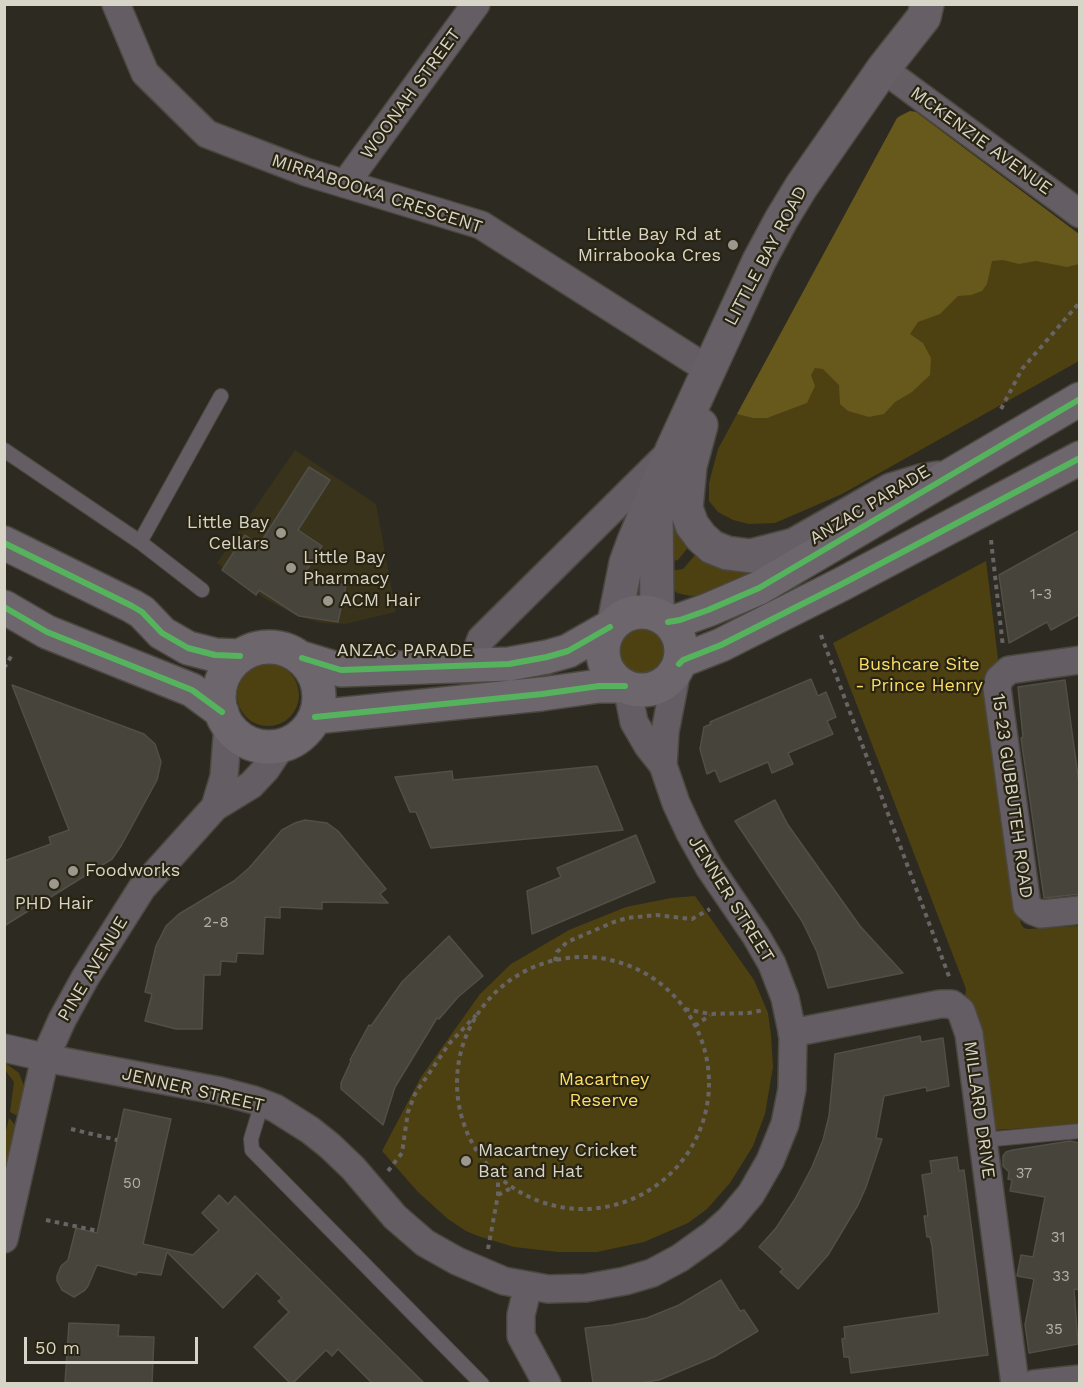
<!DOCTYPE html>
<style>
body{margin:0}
#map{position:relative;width:1084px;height:1388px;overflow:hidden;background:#2d2a21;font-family:"Work Sans",sans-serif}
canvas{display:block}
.frame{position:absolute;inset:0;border:6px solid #d7d4c8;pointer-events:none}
.scale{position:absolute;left:24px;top:1337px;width:174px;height:27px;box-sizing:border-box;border:3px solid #d7d4c8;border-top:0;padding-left:8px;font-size:18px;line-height:21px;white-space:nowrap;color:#d7d4c8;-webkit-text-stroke:4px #292411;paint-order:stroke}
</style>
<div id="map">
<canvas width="1084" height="1388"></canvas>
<div class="frame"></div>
<div class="scale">50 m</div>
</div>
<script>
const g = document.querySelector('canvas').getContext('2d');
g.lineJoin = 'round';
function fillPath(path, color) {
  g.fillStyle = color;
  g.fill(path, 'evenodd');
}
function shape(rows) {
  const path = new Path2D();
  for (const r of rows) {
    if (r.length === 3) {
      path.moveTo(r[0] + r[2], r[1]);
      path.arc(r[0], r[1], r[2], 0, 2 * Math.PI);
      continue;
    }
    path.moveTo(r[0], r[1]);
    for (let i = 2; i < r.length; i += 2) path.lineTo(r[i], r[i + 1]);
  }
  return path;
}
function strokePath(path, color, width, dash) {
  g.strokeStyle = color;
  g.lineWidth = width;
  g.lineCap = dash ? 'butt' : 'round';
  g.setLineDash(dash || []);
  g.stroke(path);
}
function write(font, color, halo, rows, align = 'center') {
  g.font = font + ' "Work Sans",sans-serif';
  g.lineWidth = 4.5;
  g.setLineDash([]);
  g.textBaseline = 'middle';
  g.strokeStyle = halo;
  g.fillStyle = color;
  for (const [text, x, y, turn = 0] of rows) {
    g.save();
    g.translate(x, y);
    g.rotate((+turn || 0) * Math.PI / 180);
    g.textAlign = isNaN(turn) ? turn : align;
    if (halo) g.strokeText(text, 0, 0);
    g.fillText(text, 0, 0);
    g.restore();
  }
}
fillPath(shape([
 [295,450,376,504,396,612,345,624,321,623,297,616,264,598,217,563]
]), '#39331b');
fillPath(shape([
 [910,111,916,112,1079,234,1079,361,842,494,775,523,749,524,733,520,718,512,709,501,709,483,718,449,899,116],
 [672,518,690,545,678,560,672,561],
 [701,553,762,563,748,578,709,594,690,596,677,593,671,587,670,571,683,569,695,555],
 [986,561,998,659,988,684,1021,924,1024,928,1028,929,1079,926,1079,1125,994,1130,983,1039,977,1014,965,998,966,989,833,643],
 [638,620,646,620,668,635,673,650,667,669,659,677,647,681,639,682,618,670,612,660,612,643,630,622],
 [268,695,31],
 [695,896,754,980,768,1013,771,1035,773,1067,765,1114,753,1146,730,1183,707,1209,688,1223,644,1242,597,1252,558,1252,514,1247,478,1236,466,1231,448,1219,418,1192,382,1151,421,1077,480,994,511,964,569,930,626,907,671,898],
 [4,1062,19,1073,24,1086,21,1112,16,1115,10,1112,14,1082,5,1070],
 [9,1118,17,1127,5,1183,5,1135]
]), '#4d4112');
fillPath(shape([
 [910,111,916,112,1079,234,1079,264,1067,267,1036,261,1019,264,1003,260,992,261,987,284,982,291,971,295,958,296,940,314,918,322,910,334,923,343,931,358,930,375,912,392,895,402,884,414,869,417,848,411,840,404,839,385,823,369,815,368,811,375,815,386,807,403,767,418,753,418,737,414,897,118]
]), '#67581b');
const building = shape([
 [309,467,330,480,298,530,322,546,303,576,346,585,338,622,299,616,259,590,256,595,222,570,245,535,259,545,309,467],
 [1080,530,1080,614,1051,630,1047,622,1009,643,999,575,1080,530],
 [811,679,818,696,826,692,836,717,827,721,833,734,788,753,793,764,772,773,768,762,720,782,715,770,707,774,700,749,704,727,711,724,710,722,811,679],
 [1065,680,1080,791,1080,894,1044,898,1021,738,1023,737,1018,687,1065,680],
 [12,685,144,734,155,744,161,762,157,780,121,846,112,859,4,926,4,861,51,844,49,837,69,830,12,685],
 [597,766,623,830,431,848,416,812,410,812,395,777,452,771,453,780,597,766],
 [775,800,788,825,860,926,903,973,828,988,817,952,802,921,735,821,775,800],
 [305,820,327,823,338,831,386,889,380,894,388,903,322,902,322,909,280,907,280,918,265,917,263,954,237,953,236,962,221,961,220,975,204,975,202,1029,176,1029,145,1021,152,994,145,992,156,946,166,926,179,914,234,881,249,868,282,830,295,823,305,820],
 [636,835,655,882,532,934,527,891,561,877,557,868,636,835],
 [449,936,483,976,458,997,439,1019,437,1018,395,1087,383,1125,341,1089,341,1083,351,1061,350,1060,369,1025,371,1026,402,982,449,936],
 [920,1036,921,1042,943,1038,949,1086,927,1091,926,1087,884,1096,876,1138,882,1139,866,1187,858,1205,828,1255,798,1289,780,1272,783,1269,759,1247,776,1228,795,1199,812,1167,823,1140,829,1116,835,1054,920,1036],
 [124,1109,171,1119,143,1244,193,1255,219,1230,202,1213,219,1195,228,1204,235,1196,424,1383,372,1383,338,1349,332,1356,326,1350,293,1383,290,1383,254,1347,289,1312,278,1301,282,1298,257,1273,223,1308,167,1252,161,1275,138,1272,136,1275,97,1265,88,1286,85,1290,74,1297,62,1290,57,1281,57,1276,61,1266,68,1260,76,1228,97,1233,124,1109],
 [1070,1141,1080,1143,1080,1290,1074,1289,1078,1344,1029,1353,1025,1325,1034,1279,1017,1276,1021,1255,1033,1257,1045,1197,1010,1191,1012,1180,1008,1179,1009,1172,1003,1166,1003,1156,1006,1152,1013,1150,1070,1141],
 [957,1157,959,1171,964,1170,988,1355,851,1373,849,1357,844,1357,842,1339,845,1338,844,1327,939,1313,932,1246,930,1237,927,1237,924,1216,928,1216,922,1175,932,1173,930,1161,957,1157],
 [721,1280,740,1311,744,1310,758,1331,714,1357,659,1380,640,1383,593,1383,585,1328,612,1325,647,1318,679,1305,721,1280],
 [69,1323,119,1325,118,1336,154,1337,152,1383,65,1383,69,1323]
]);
fillPath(building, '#47443b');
strokePath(building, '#514f47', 1.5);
const lane = shape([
 [4,450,140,542,202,590],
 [140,542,221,396],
 [262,1103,251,1139,252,1150,482,1384],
 [983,1140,1080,1131]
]);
const street = shape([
 [116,4,145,73,207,134,306,172,481,225,709,370],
 [883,69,1080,214],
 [345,184,476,4],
 [1080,660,1009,670,999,679,997,688,1027,906,1033,911,1041,914,1080,910],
 [471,667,481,639,668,454],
 [663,765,665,732,678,665],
 [215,807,251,785,266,769,282,745],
 [792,1033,940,1004,952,1004,961,1011,969,1034,1015,1384],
 [4,1048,61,1061,220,1091,254,1100,275,1108,310,1130,330,1146,353,1168,395,1217,425,1243,457,1261,504,1281,548,1289,586,1288,625,1281,652,1273,680,1258,712,1235,730,1219,751,1194,770,1161,785,1124,792,1089,793,1036,785,998,772,964,756,936,709,867,690,833,676,803,663,765,648,746,634,722,627,687],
 [4,1239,45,1058,62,1020,85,978,142,888,215,807,224,777,228,725],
 [528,1286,521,1315,521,1336,547,1384],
 [1034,1384,1080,1379]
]);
const secondary = shape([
 [701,425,690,466,686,508,692,525,701,537,712,547,727,553,751,556,794,545,891,490,921,481,938,478],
 [656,502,657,615],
 [614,623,626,563,634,541,672,450,759,261,781,220,801,187,883,69,924,17,927,4]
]);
const primary = shape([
 [4,543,132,606,142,612,162,633,188,648,215,655,240,656],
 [4,607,47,632,192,690,222,712],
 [642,651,39],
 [668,622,680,620,708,610,759,588,1080,399],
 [269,697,50],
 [302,658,341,670,509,664,547,657,568,651,610,627],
 [679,664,683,660,721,645,842,584,1080,458],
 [315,717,542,694,599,686,625,686]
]);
strokePath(lane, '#4b4840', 16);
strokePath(street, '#4b4840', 30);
strokePath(secondary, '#4b4840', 36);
strokePath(primary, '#4b4840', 36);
strokePath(shape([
 [1001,409,1022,369,1080,302],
 [991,540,1003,647],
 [821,635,950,979],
 [4,668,12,655],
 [583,1083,126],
 [555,961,557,952,567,942,614,922,627,918,656,915,692,919,710,909],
 [685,1009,710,1014,749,1013,764,1010],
 [695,1026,710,1015],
 [71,1129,117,1140],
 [388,1171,402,1153,408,1112,415,1094,449,1044,476,1015],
 [498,1195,513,1187],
 [46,1220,98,1231],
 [488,1249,498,1195,498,1175]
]), '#686364', 4, [4.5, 4.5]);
strokePath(lane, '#645e64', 14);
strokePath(street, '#645e64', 27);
strokePath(secondary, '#665f65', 33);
strokePath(primary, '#6e666d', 33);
strokePath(shape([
 [4,543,132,606,142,612,162,633,188,648,215,655,240,656],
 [4,607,47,632,192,690,222,712],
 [668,622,680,620,708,610,759,588,1080,399],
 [302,658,341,670,509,664,547,657,568,651,610,627],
 [679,664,683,660,721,645,842,584,1080,458],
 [315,717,542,694,599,686,625,686]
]), '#56b35d', 6);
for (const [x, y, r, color] of [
 [733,245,6,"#9c988e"],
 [281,533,6,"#9c988e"],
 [291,568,6,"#9c988e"],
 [328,601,6,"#9c988e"],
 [73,871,6,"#9c988e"],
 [54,884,6,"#9c988e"],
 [466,1161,6,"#9c988e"]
]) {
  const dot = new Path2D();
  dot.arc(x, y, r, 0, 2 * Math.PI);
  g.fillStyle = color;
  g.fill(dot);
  strokePath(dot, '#292411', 2);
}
write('15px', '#b3b0a5', null, [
 ["1-3",1041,595],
 ["2-8",216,923],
 ["37",1024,1174],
 ["50",132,1184],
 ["31",1058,1238],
 ["33",1061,1277],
 ["35",1054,1330]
]);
write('18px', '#d7d4c8', '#292411', [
 ["WOONAH STREET",411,94,-54],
 ["MCKENZIE AVENUE",981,141,36],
 ["MIRRABOOKA CRESCENT",377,194,18],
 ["LITTLE BAY ROAD",766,256,-62],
 ["ANZAC PARADE",870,505,-31],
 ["ANZAC PARADE",405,651],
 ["15-23 GUBBUTEH ROAD",1012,796,82],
 ["JENNER STREET",731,899,58],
 ["PINE AVENUE",93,969,-59],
 ["JENNER STREET",193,1090,13],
 ["MILLARD DRIVE",979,1110,82]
]);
write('18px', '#d7d4c8', '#292411', [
 ["Little Bay Rd at",721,235,"right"],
 ["Mirrabooka Cres",721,256,"right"],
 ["Little Bay",269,523,"right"],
 ["Cellars",269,544,"right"],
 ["Little Bay",303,558],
 ["Pharmacy",303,579],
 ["ACM Hair",340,601],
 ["Foodworks",85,871],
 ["PHD Hair",54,904,"center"],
 ["Macartney Cricket",478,1151],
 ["Bat and Hat",478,1172]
], 'left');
write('18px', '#fbdd67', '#292411', [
 ["Bushcare Site",919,665],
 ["- Prince Henry",919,686],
 ["Macartney",604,1080],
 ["Reserve",604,1101]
]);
</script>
